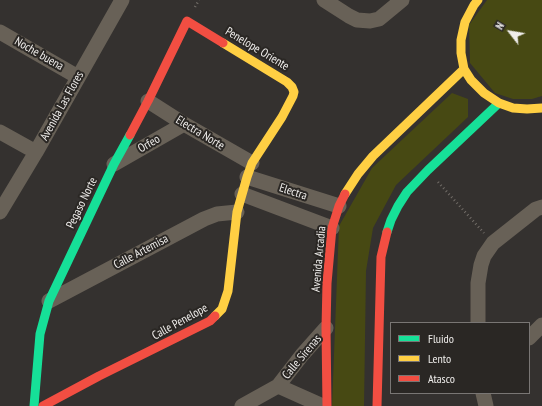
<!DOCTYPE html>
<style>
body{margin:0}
#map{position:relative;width:542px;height:406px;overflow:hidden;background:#34312f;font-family:"PT Sans Narrow",sans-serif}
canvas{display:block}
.legend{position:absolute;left:390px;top:322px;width:140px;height:72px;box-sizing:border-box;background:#2a2724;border:1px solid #797674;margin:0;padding:5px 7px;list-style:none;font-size:12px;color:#efedeb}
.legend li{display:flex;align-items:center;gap:8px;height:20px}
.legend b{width:20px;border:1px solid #797674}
.north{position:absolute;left:490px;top:12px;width:40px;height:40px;-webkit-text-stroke:3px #2a2724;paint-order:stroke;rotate:301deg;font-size:11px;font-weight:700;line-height:16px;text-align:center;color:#efedeb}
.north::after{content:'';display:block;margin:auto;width:14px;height:18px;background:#efedeb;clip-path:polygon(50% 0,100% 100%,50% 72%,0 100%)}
</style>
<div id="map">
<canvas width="542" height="406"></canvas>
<ul class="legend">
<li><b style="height:5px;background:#16e098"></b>Fluido</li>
<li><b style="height:5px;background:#ffcf43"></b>Lento</li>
<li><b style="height:5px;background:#f24e42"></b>Atasco</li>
</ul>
<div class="north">N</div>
</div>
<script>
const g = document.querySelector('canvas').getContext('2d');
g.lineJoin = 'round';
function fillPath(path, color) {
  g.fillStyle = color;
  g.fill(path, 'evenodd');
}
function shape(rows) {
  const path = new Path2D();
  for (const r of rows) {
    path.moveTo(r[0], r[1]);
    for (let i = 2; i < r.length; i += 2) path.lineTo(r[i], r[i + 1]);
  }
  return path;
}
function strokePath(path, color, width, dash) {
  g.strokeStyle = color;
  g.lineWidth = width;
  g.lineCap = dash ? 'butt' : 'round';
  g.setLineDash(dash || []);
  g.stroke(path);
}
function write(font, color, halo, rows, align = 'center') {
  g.font = font + ' "PT Sans Narrow",sans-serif';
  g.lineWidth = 4;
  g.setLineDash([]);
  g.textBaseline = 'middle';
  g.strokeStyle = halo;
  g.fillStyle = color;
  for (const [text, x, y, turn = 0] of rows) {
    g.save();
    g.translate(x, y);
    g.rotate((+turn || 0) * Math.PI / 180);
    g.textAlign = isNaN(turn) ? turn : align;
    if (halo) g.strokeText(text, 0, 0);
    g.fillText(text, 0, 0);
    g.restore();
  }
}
fillPath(shape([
 [487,0,542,0,542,96,532,99,513,99,495,93,470,63,469,25],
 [452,93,468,99,468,117,396,185,373,228,366,271,364,406,332,406,339,226,372,168]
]), '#474913');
strokePath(shape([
 [195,7,199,0],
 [438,182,484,233]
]), '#726d68', 2.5, [1, 3]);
strokePath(shape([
 [324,0,349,16,357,20,370,21,379,19,402,0],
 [0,32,78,77],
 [148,101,184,124,252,163],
 [0,132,36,152],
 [114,164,184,124],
 [247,177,339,206],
 [242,194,332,228],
 [0,212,36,152,122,0],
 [49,301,204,219,217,214,237,212],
 [478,323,478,283,481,265,484,256,493,243,536,209,542,207],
 [529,338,542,325],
 [278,386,323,406],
 [483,393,486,406],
 [242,406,278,386,302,355,326,328]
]), '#686157', 15);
strokePath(shape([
 [387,232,391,220,398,206,407,192,428,170,499,103],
 [34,406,40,334,49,301,114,164,130,135]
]), '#16e098', 9);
strokePath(shape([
 [478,0,474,5,465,22,461,40,461,53,464,69,471,80,484,93,499,103,513,108,527,109,542,108],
 [345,194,358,174,373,156,464,69],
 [215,316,222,309,228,291,237,212,247,177,252,163,282,117,293,96,294,92,292,87,287,82,223,43]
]), '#ffcf43', 9);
strokePath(shape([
 [130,135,148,101,187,21,223,43],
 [43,406,99,376,210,321,215,316],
 [327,406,326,328,327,283,332,228,339,206,345,194],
 [377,406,381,257,387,232]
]), '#f24e42', 9);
write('12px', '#efedeb', '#2a2724', [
 ["Penelope Oriente",257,49,31],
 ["Noche buena",39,54,30],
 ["Avenida Las Flores",62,106,-61],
 ["Electra Norte",200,133,31],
 ["Orfeo",149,144,-30],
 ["Electra",293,192,18],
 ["Pegaso Norte",82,203,-64],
 ["Calle Artemisa",141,252,-28],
 ["Avenida Arcadia",319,259,-85],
 ["Calle Penelope",180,322,-29],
 ["Calle Sirenas",302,357,-50]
]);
</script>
